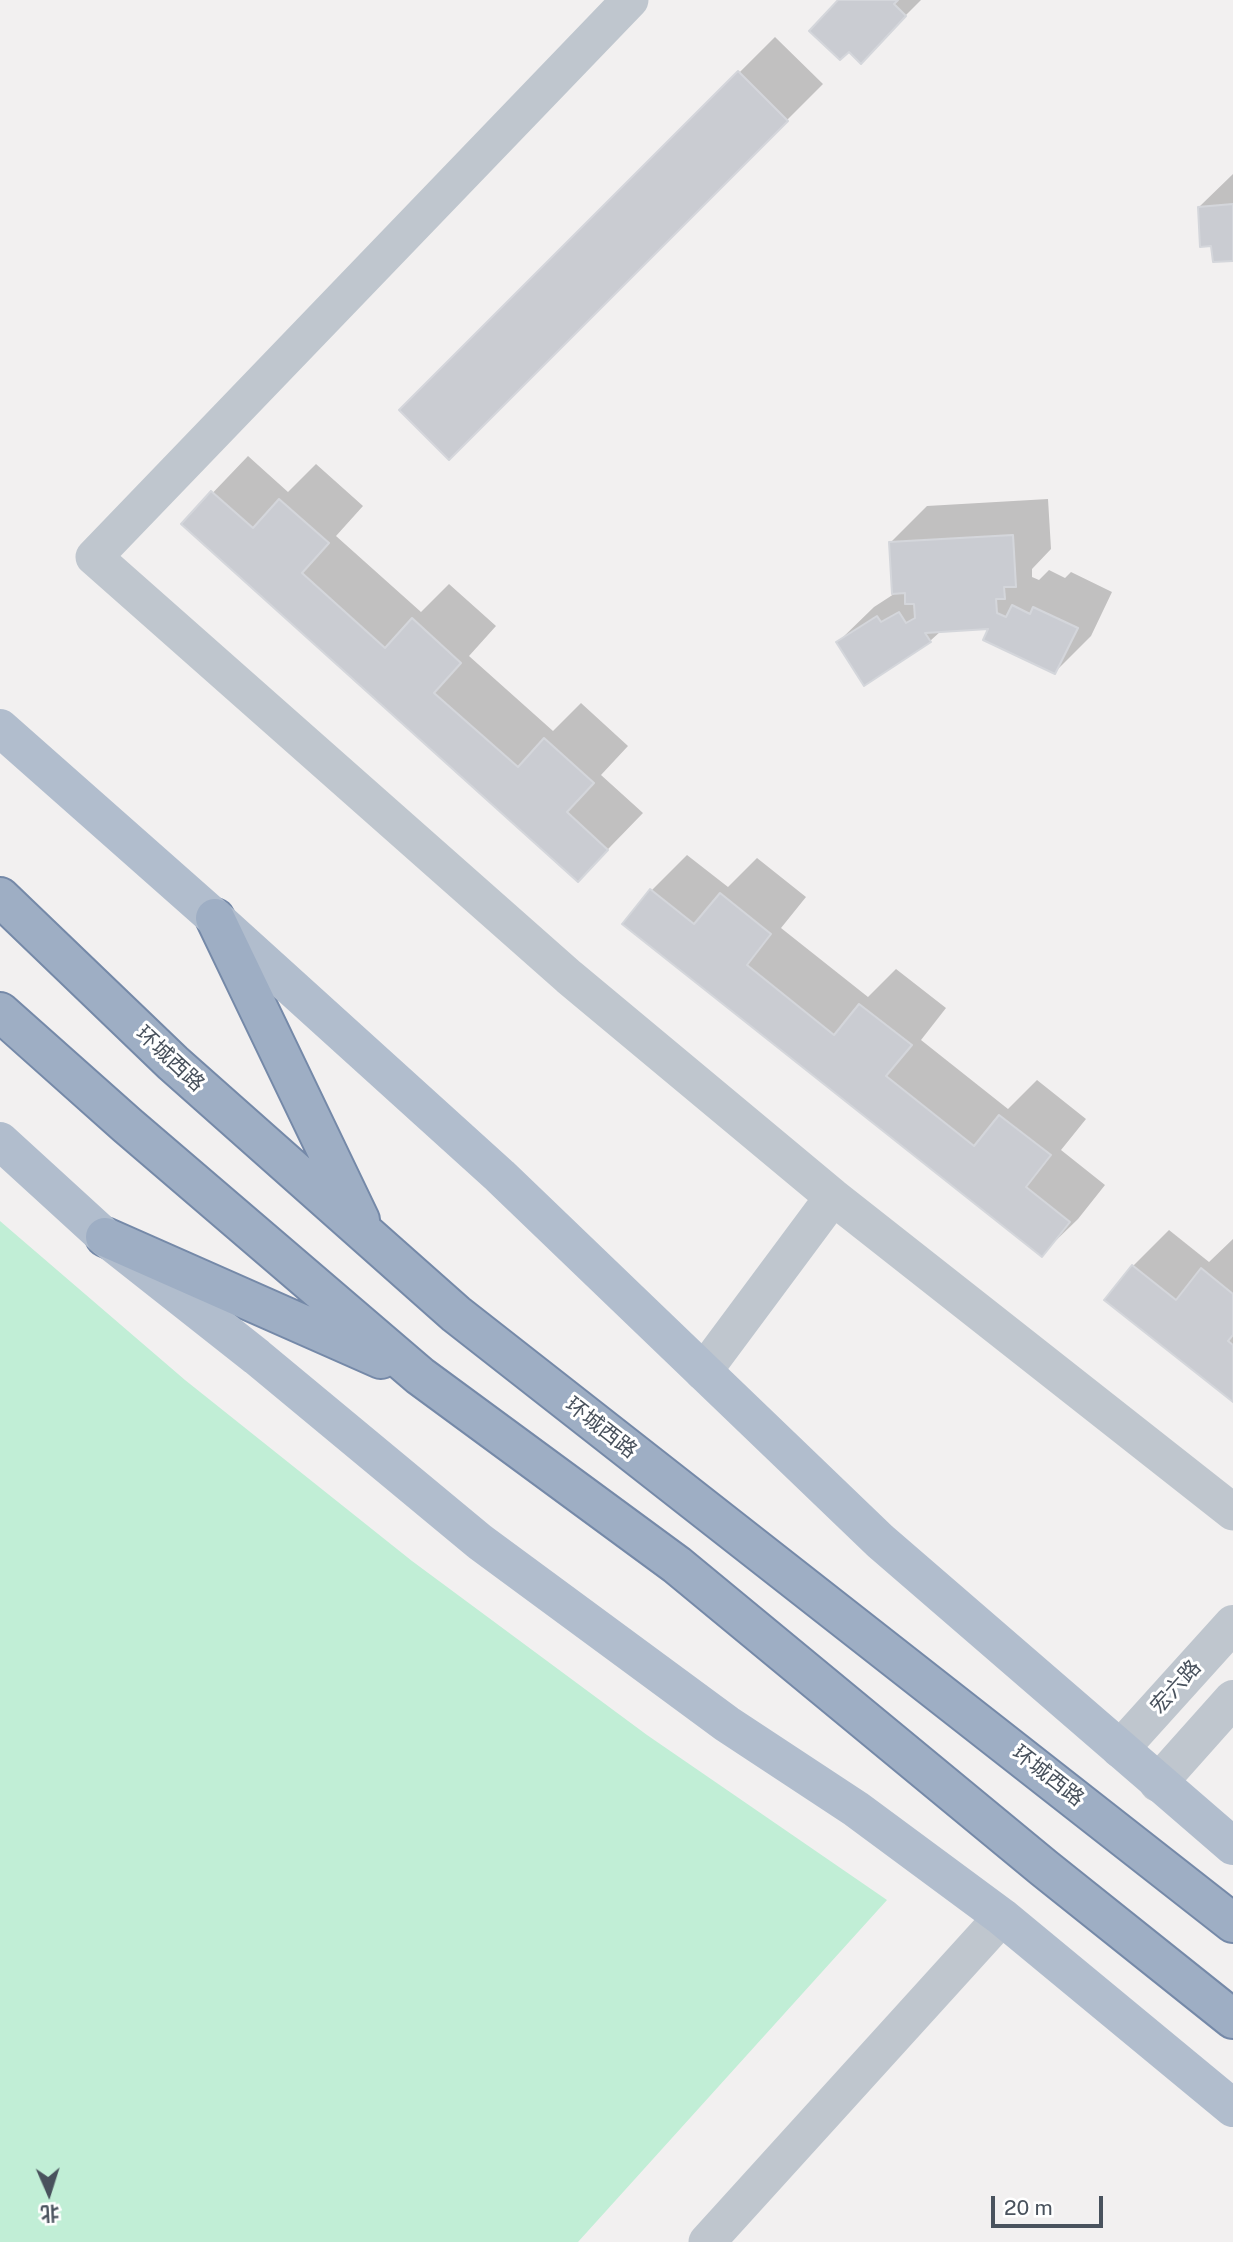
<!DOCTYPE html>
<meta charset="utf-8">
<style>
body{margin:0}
#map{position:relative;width:1233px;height:2242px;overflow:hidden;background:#f2f0f0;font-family:"Public Sans","Noto Sans SC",sans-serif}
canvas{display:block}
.north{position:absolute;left:14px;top:2158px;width:70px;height:70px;-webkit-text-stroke:5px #fff;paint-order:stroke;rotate:177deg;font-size:19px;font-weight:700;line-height:28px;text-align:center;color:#49525d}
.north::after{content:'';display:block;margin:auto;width:24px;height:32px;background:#49525d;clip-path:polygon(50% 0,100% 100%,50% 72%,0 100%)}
.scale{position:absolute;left:991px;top:2196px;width:112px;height:32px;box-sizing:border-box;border:4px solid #49525d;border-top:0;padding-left:9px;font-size:21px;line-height:24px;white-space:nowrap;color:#49525d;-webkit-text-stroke:5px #fff;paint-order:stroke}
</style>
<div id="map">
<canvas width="1233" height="2242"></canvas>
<div class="north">北</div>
<div class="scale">20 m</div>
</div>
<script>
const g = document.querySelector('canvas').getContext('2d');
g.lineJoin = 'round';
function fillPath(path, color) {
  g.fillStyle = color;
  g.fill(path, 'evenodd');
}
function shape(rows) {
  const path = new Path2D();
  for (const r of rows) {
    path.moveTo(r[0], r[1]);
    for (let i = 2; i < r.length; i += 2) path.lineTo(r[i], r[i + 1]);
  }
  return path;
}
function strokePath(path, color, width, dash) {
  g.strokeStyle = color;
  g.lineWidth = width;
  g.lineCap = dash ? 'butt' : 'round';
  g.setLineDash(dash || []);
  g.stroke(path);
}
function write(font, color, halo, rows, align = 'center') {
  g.font = font + ' "Public Sans","Noto Sans SC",sans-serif';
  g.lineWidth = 6;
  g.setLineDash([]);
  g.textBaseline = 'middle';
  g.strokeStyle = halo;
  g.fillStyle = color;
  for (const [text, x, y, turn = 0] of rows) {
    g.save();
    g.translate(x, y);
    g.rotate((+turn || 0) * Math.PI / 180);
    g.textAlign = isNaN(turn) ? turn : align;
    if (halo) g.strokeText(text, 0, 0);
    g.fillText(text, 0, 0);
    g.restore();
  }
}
fillPath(shape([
 [0,1221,185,1380,412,1561,647,1735,887,1900,578,2242,0,2242]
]), '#c1eed6');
fillPath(shape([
 [841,0,921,0,896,25],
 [775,37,823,84,449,458,401,410],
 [1233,174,1233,259,1213,245,1199,207],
 [248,456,288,492,316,464,363,506,336,536,421,612,449,584,496,626,469,656,553,731,581,703,628,746,601,775,643,813,578,880,183,524],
 [1048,499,1051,549,1032,569,1032,577,1039,580,1049,570,1065,578,1071,572,1112,592,1091,636,1055,672,991,627,941,631,930,641,864,683,838,642,874,607,894,594,891,542,927,506],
 [687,855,728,887,757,858,806,897,781,928,868,997,896,969,946,1008,921,1040,1008,1109,1037,1080,1086,1119,1061,1150,1105,1185,1078,1219,1042,1254,652,890],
 [1169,1230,1209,1262,1233,1239,1233,1400,1106,1299,1133,1266]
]), '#0003');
const building = shape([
 [838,0,898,0,894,4,906,16,861,64,849,52,840,60,809,31,838,0],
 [738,71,788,121,449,460,399,410,738,71],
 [1233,204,1233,261,1213,262,1211,246,1200,247,1198,207,1233,204],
 [211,491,253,528,279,499,329,543,302,573,385,648,412,618,461,663,434,693,518,767,544,738,594,783,567,812,608,850,578,882,181,524,211,491],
 [1013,535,1016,587,1004,587,1005,599,996,599,997,613,1006,617,1012,605,1030,614,1033,607,1078,628,1055,674,983,640,988,629,925,633,931,642,864,686,836,642,877,616,881,622,899,612,906,623,915,618,914,604,905,604,905,593,892,594,889,542,1013,535],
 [650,889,694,924,720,893,771,934,747,965,834,1035,859,1004,912,1045,886,1076,974,1146,999,1115,1051,1155,1026,1187,1070,1222,1042,1257,622,924,650,889],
 [1132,1265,1176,1300,1201,1268,1233,1294,1233,1335,1228,1341,1233,1345,1233,1402,1104,1300,1132,1265]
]);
fillPath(building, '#caccd2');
strokePath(building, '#d4d6db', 2);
const trunk = shape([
 [0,897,173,1063,456,1314,1233,1923],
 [215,918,360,1220],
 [0,1012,127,1125,420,1376,677,1565,1044,1868,1233,2019],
 [105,1237,381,1359]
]);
strokePath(trunk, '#7589a8', 42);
strokePath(shape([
 [630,0,94,557,569,977,833,1197,1233,1512],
 [703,1372,833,1197],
 [707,2242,1002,1917]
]), '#bfc6ce', 37);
strokePath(shape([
 [1120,1749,1233,1624],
 [1158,1783,1233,1699]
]), '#bfc6ce', 38);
strokePath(shape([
 [0,728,215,918,500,1176,880,1541,1233,1846],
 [0,1141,105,1237,257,1357,480,1542,727,1724,856,1809,1002,1917,1233,2108]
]), '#b1bdcd', 38);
strokePath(trunk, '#9eaec4', 38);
write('21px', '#49525d', '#fff', [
 ["环城西路",170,1059,43],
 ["环城西路",601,1428,38],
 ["宏六路",1176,1687,-48],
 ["环城西路",1048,1776,38]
]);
</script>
